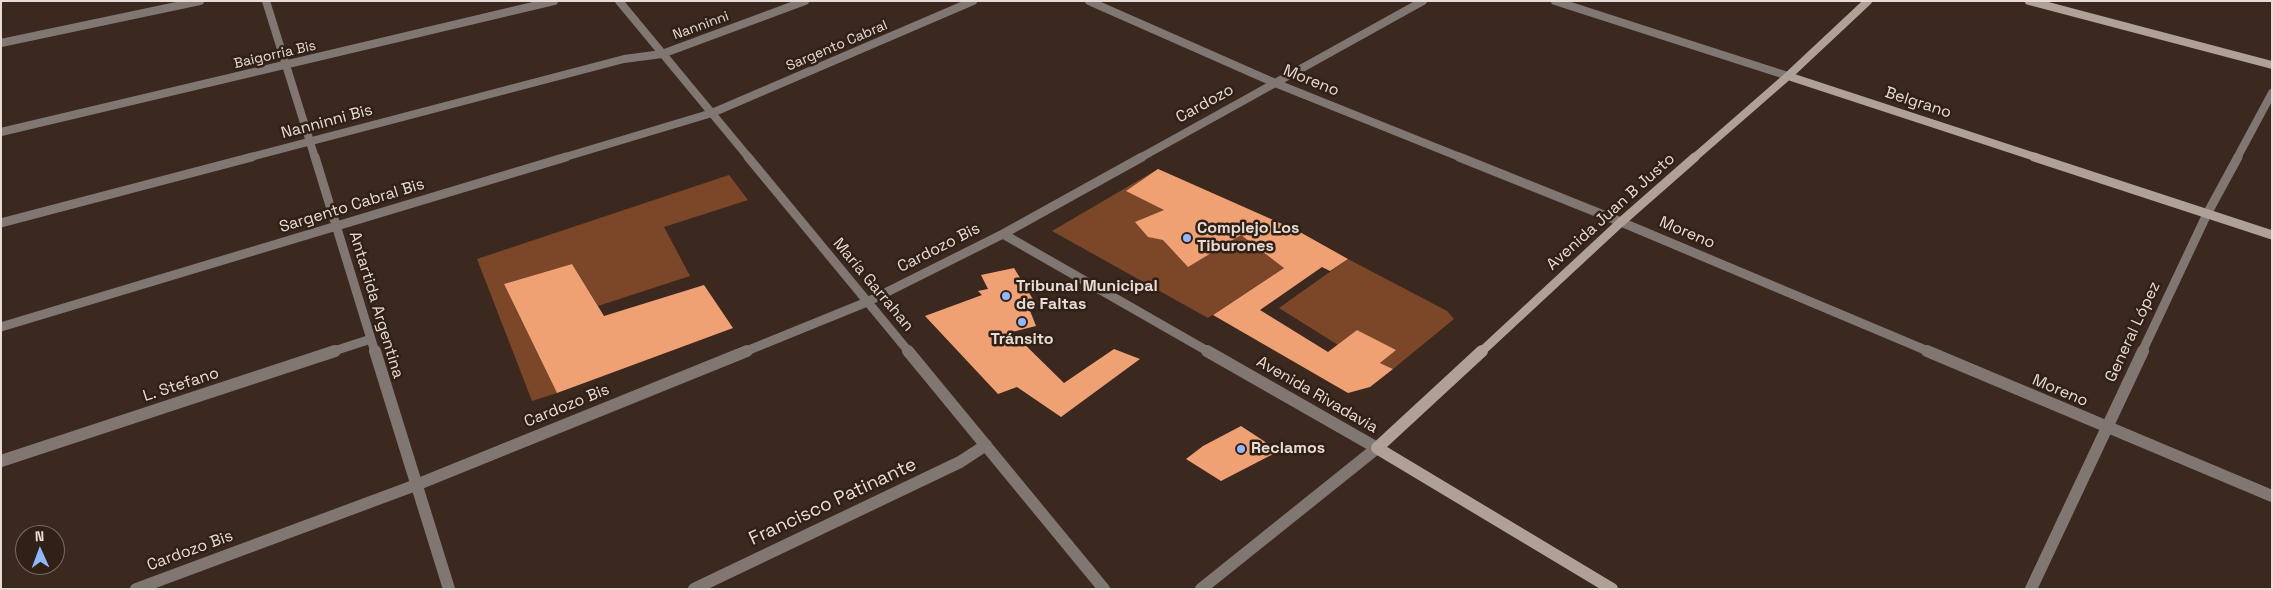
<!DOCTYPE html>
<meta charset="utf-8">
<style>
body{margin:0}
#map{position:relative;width:2273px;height:590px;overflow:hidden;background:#3b2920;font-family:"Space Grotesk",sans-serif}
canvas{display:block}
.frame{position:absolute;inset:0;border:2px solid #e8dcd6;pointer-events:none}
.north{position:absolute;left:15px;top:525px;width:50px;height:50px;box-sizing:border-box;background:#302016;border:1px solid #7a6b63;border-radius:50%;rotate:358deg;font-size:14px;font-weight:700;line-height:20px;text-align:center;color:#e8dcd6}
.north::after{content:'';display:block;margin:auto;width:18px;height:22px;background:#8fb8fd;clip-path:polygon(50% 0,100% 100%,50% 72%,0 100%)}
</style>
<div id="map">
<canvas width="2273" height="590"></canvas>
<div class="frame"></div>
<div class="north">N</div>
</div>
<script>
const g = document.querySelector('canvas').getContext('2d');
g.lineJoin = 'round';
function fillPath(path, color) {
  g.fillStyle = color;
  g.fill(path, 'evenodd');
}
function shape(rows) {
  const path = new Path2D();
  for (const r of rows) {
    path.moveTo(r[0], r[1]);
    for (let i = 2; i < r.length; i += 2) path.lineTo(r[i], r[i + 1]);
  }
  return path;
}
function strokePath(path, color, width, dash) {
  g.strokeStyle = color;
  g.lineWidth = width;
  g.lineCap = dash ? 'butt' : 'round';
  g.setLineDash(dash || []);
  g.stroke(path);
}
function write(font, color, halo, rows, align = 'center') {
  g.font = font + ' "Space Grotesk",sans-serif';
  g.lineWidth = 5;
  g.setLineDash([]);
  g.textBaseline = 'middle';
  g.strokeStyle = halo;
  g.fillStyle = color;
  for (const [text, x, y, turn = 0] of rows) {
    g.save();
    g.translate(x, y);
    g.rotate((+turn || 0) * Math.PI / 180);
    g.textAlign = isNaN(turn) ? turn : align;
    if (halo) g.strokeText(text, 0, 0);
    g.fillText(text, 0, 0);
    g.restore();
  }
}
fillPath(shape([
 [1158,169,1298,231,1320,244,1208,318,1052,231],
 [729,175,748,200,664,227,690,276,598,306,572,264,504,284,557,393,532,401,477,259],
 [1348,259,1447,311,1454,319,1393,369,1380,363,1395,350,1357,330,1338,345,1279,308]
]), '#7b4728');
fillPath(shape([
 [1158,169,1298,231,1348,259,1330,271,1322,267,1260,310,1328,352,1357,330,1396,350,1380,363,1393,369,1370,387,1348,393,1213,315,1284,268,1241,235,1188,267,1163,240,1148,237,1135,222,1164,210,1126,191],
 [572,264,604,316,704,285,733,328,557,393,504,284],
 [1014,268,1034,301,1027,303,1036,326,1012,332,1064,383,1114,349,1140,359,1061,417,1017,387,998,394,925,316,982,295,978,291,988,289,981,275],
 [1241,426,1279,451,1221,481,1186,459,1203,446]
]), '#f0a174');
strokePath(shape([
 [266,1,315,158],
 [619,1,749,158],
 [1089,1,1275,83,1462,158],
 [1555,1,1788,76],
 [1,43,200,1],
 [1,132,554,1],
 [247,158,624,59,662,54,805,1],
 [562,158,712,113,973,1],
 [1140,158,1423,1],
 [2237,158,2272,93]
]), '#807772', 8);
strokePath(shape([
 [315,157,375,352],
 [748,157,909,352],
 [1459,157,1621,222,1930,352],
 [1,223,252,157],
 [1003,234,1209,352],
 [1,327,566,157],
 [331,352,371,339],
 [744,352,867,302,1003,234,1142,157],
 [2142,352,2207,214,2238,157]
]), '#807772', 9);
strokePath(shape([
 [375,351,449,589],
 [908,351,1104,589],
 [1927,351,2272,496],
 [1,461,335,351],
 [136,589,416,485,747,351],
 [694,589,960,462,986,445],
 [1201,589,1377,448,1207,351],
 [2031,589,2143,351]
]), '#807772', 12);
strokePath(shape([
 [2029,1,2272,65],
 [1788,76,2038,158],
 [1694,158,1788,76,1868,1]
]), '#afa098', 8);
strokePath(shape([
 [2034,157,2272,235],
 [1481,352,1621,222,1695,157]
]), '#afa098', 9);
strokePath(shape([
 [1482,351,1377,448,1612,589]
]), '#afa098', 12);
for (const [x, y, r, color] of [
 [1187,238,5,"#8fb8fd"],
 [1006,296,5,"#8fb8fd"],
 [1022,322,5,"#8fb8fd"],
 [1241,449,5,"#8fb8fd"]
]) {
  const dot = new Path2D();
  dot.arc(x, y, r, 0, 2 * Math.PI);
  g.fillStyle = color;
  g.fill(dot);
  strokePath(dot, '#302016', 2);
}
write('14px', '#e8dcd6', '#302016', [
 ["Nanninni",701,26,-20],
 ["Sargento Cabral",837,46,-23],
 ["Baigorria Bis",275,55,-13]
]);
write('16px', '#e8dcd6', '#302016', [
 ["Moreno",1311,81,22],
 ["Belgrano",1918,103,18],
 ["Cardozo",1205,104,-29],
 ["Nanninni Bis",327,122,-15],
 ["Sargento Cabral Bis",352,206,-17],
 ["Avenida Juan B Justo",1611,212,-42],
 ["Moreno",1687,233,23],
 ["Cardozo Bis",939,248,-27],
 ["María Garrahan",873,285,50],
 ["Antartida Argentina",376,305,73],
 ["General López",2133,332,-65],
 ["L. Stefano",181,385,-18],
 ["Moreno",2060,391,23],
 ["Avenida Rivadavia",1317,395,30],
 ["Cardozo Bis",567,406,-22],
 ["Cardozo Bis",190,551,-20]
]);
write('bold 16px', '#e8dcd6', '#302016', [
 ["Complejo Los",1197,229],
 ["Tiburones",1197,247],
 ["Tribunal Municipal",1016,287],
 ["de Faltas",1016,305],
 ["Tránsito",1022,340,"center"],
 ["Reclamos",1251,449]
], 'left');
write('19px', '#e8dcd6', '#302016', [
 ["Francisco Patinante",833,502,-25]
]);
</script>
